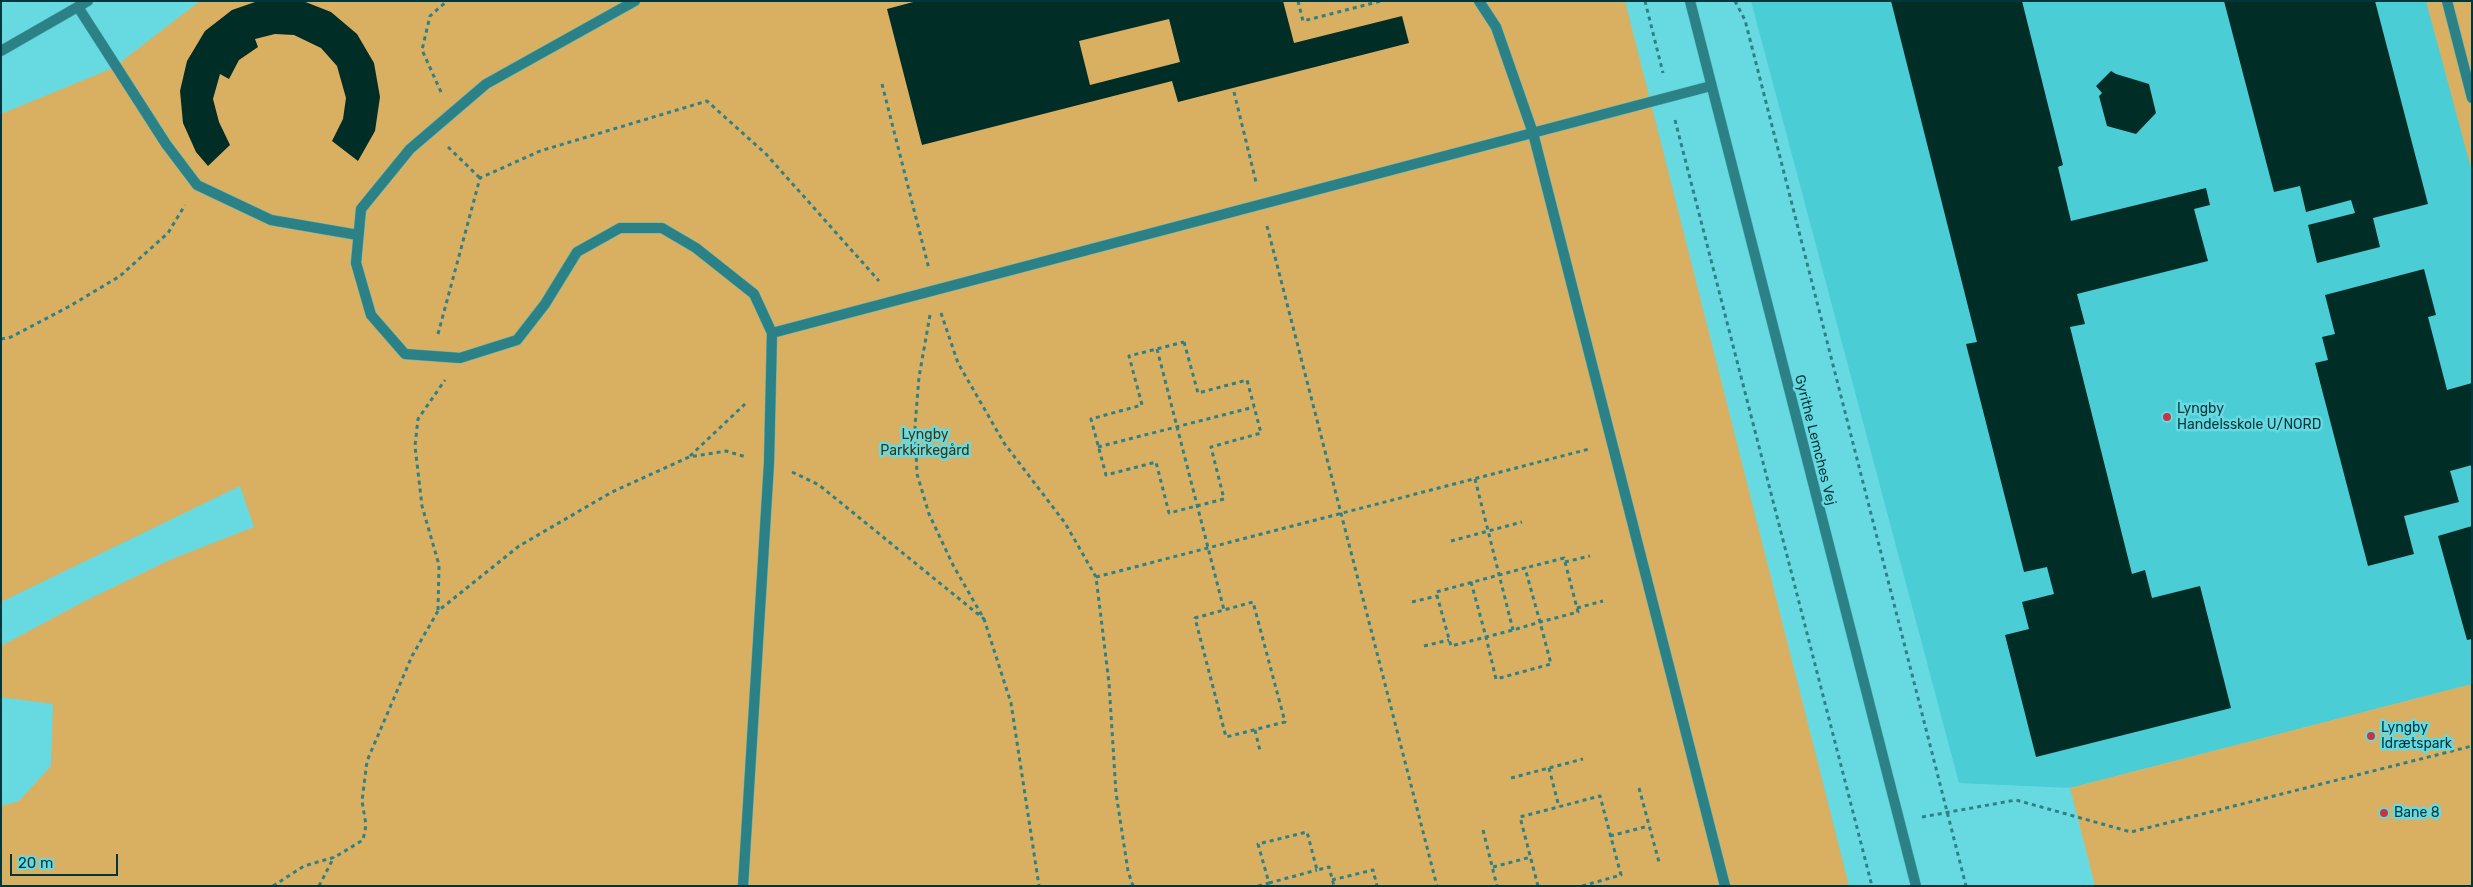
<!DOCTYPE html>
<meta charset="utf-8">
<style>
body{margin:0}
#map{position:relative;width:2473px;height:887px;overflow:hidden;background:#67dae1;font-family:Rubik,sans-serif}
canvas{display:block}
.frame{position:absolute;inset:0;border:2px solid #00373a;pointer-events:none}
.scale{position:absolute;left:10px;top:854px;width:108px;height:22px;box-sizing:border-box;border:2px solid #00373a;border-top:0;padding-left:6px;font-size:15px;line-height:18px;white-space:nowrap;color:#00373a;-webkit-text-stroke:4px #67dae1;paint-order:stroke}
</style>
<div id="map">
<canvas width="2473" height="887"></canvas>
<div class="frame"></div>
<div class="scale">20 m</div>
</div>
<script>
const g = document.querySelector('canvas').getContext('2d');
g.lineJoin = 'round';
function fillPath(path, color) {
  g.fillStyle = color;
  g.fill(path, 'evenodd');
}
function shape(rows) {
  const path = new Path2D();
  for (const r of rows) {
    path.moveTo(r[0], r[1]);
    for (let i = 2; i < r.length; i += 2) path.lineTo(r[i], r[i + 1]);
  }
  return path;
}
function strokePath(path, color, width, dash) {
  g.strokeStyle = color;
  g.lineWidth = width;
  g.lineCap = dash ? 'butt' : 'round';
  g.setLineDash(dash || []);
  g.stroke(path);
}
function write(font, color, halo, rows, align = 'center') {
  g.font = font + ' Rubik,sans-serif';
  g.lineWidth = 5;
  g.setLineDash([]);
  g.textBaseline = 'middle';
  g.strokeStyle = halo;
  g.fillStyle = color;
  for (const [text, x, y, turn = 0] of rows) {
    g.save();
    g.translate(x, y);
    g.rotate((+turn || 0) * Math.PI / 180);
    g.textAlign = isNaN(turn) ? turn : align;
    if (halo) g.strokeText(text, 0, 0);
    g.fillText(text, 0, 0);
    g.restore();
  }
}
fillPath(shape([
 [1751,1,2434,1,2472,151,2472,684,2070,788,1959,783]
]), '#4bcdd5');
fillPath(shape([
 [200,1,1625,1,1849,886,1,886,1,806,19,801,51,766,53,704,1,697,1,646,85,601,172,559,254,527,240,486,1,602,1,114,113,68],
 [2426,1,2472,1,2472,172],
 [2472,684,2472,886,2095,886,2070,788]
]), '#d9af62');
fillPath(shape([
 [258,1,303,1,331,12,357,34,374,63,380,97,375,131,358,161,332,141,343,119,346,98,337,66,321,48,294,35,275,34,255,39,258,47,239,60,229,79,220,74,213,99,219,122,230,145,208,166,196,152,183,123,180,91,187,61,205,31,232,10],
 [917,1,1283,1,1294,43,1402,16,1409,43,1178,102,1172,81,922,145,887,9],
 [1169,19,1180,62,1090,85,1079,41],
 [1891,1,2022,1,2063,165,2058,167,2071,221,2206,188,2210,205,2194,209,2208,261,2077,294,2085,324,2070,327,2132,574,2145,570,2152,598,2200,586,2231,708,2036,757,2005,635,2029,629,2022,602,2054,594,2047,567,2024,572,1966,344,1977,342],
 [2224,1,2375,1,2428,204,2373,218,2380,247,2317,263,2308,225,2355,213,2351,200,2306,212,2300,186,2274,192],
 [2111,71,2116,74,2149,84,2156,113,2136,134,2107,126,2099,96,2102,93,2096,86],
 [2424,269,2436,315,2428,317,2447,390,2472,383,2472,465,2450,471,2459,502,2404,516,2414,554,2368,566,2315,363,2328,360,2322,337,2335,334,2325,295],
 [2472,526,2472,639,2467,640,2438,536]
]), '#012d27');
const service = shape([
 [635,1,486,84,410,149,361,209,356,263,371,315,405,354,460,358,517,340,545,304,577,252,620,228,662,228,696,248,754,294,772,333,769,463,743,886],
 [1479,1,1496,27,1533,133,1725,886],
 [2447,1,2472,98],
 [78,7,166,144,197,185,271,220,358,235],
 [772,333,1711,86]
]);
const tertiary = shape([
 [1690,1,1916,886],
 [1,51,88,1]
]);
strokePath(service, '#50b6bc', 11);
strokePath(tertiary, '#50b6bc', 11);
strokePath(shape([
 [1298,1,1303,21,1381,1],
 [1645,1,1663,73],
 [1735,1,1745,20,1966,886],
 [882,84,929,269],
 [441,92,422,50,430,16,447,1],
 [1234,92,1256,182],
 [1675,120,1872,886],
 [448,147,480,178],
 [1267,226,1437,886],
 [941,313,958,363,1004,443,1065,523,1096,577,1109,683,1116,793,1128,871,1133,886],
 [930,315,919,377,915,426,917,474,929,514,953,565,984,619,1011,703,1039,886],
 [438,334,480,178,540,151,707,101,766,154,879,281],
 [1,339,11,337,70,306,120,276,168,233,185,205],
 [1184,342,1198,393,1247,380,1261,433,1211,447,1224,499,1169,513,1156,462,1106,475,1091,419,1142,405,1129,356,1184,342],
 [1157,349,1224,610,1195,618,1226,737,1285,722,1253,602,1224,610],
 [1098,447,1254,407],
 [690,456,745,404],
 [792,472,819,485,984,619],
 [1475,479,1513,630],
 [1451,541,1522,522],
 [1565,562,1590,556],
 [1096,577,1589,449],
 [1471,582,1486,637,1496,679,1551,664,1540,622,1525,568,1436,592,1451,646,1486,637,1513,630,1540,622,1578,612,1564,558,1525,568],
 [1412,602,1437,596],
 [1577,608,1603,601],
 [438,610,439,565,422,506,415,446,418,419,445,380],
 [1424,646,1449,640],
 [1255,730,1260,751],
 [1549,768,1559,807],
 [1511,778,1583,759],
 [1639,788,1659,862],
 [1922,817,2016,800,2131,832,2472,746],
 [1483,830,1497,886],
 [1610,836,1649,826],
 [1493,867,1531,857],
 [1332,880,1373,870,1377,886],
 [1269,883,1317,870],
 [273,886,304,866,335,857,363,840,366,825,362,801,367,761,412,656,438,611,519,546,612,492,689,457,726,451,746,457],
 [319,886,334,857],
 [1258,886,1269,883,1258,844,1307,832,1317,870,1329,867,1334,886],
 [1538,886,1520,817,1600,796,1621,875,1582,886]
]), '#2f8186', 3, [4, 4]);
strokePath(service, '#2b8186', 10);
strokePath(tertiary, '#2b8186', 10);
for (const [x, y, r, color] of [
 [2167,417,5,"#c53542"],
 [2371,736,5,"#c53542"],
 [2384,813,5,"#c53542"]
]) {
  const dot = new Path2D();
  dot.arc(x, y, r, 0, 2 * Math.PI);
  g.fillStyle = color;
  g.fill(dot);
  strokePath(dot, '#67dae1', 2);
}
write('14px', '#00373a', '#67dae1', [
 ["Lyngby",2177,409],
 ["Handelsskole U/NORD",2177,425],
 ["Lyngby",2381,728],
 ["Idrætspark",2381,744],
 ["Bane 8",2394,813]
], 'left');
write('14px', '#45320b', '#67dae1', [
 ["Lyngby",925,435],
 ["Parkkirkegård",925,451]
]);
write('14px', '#00373a', '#67dae1', [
 ["Gyrithe Lemches Vej",1815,440,76]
]);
</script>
